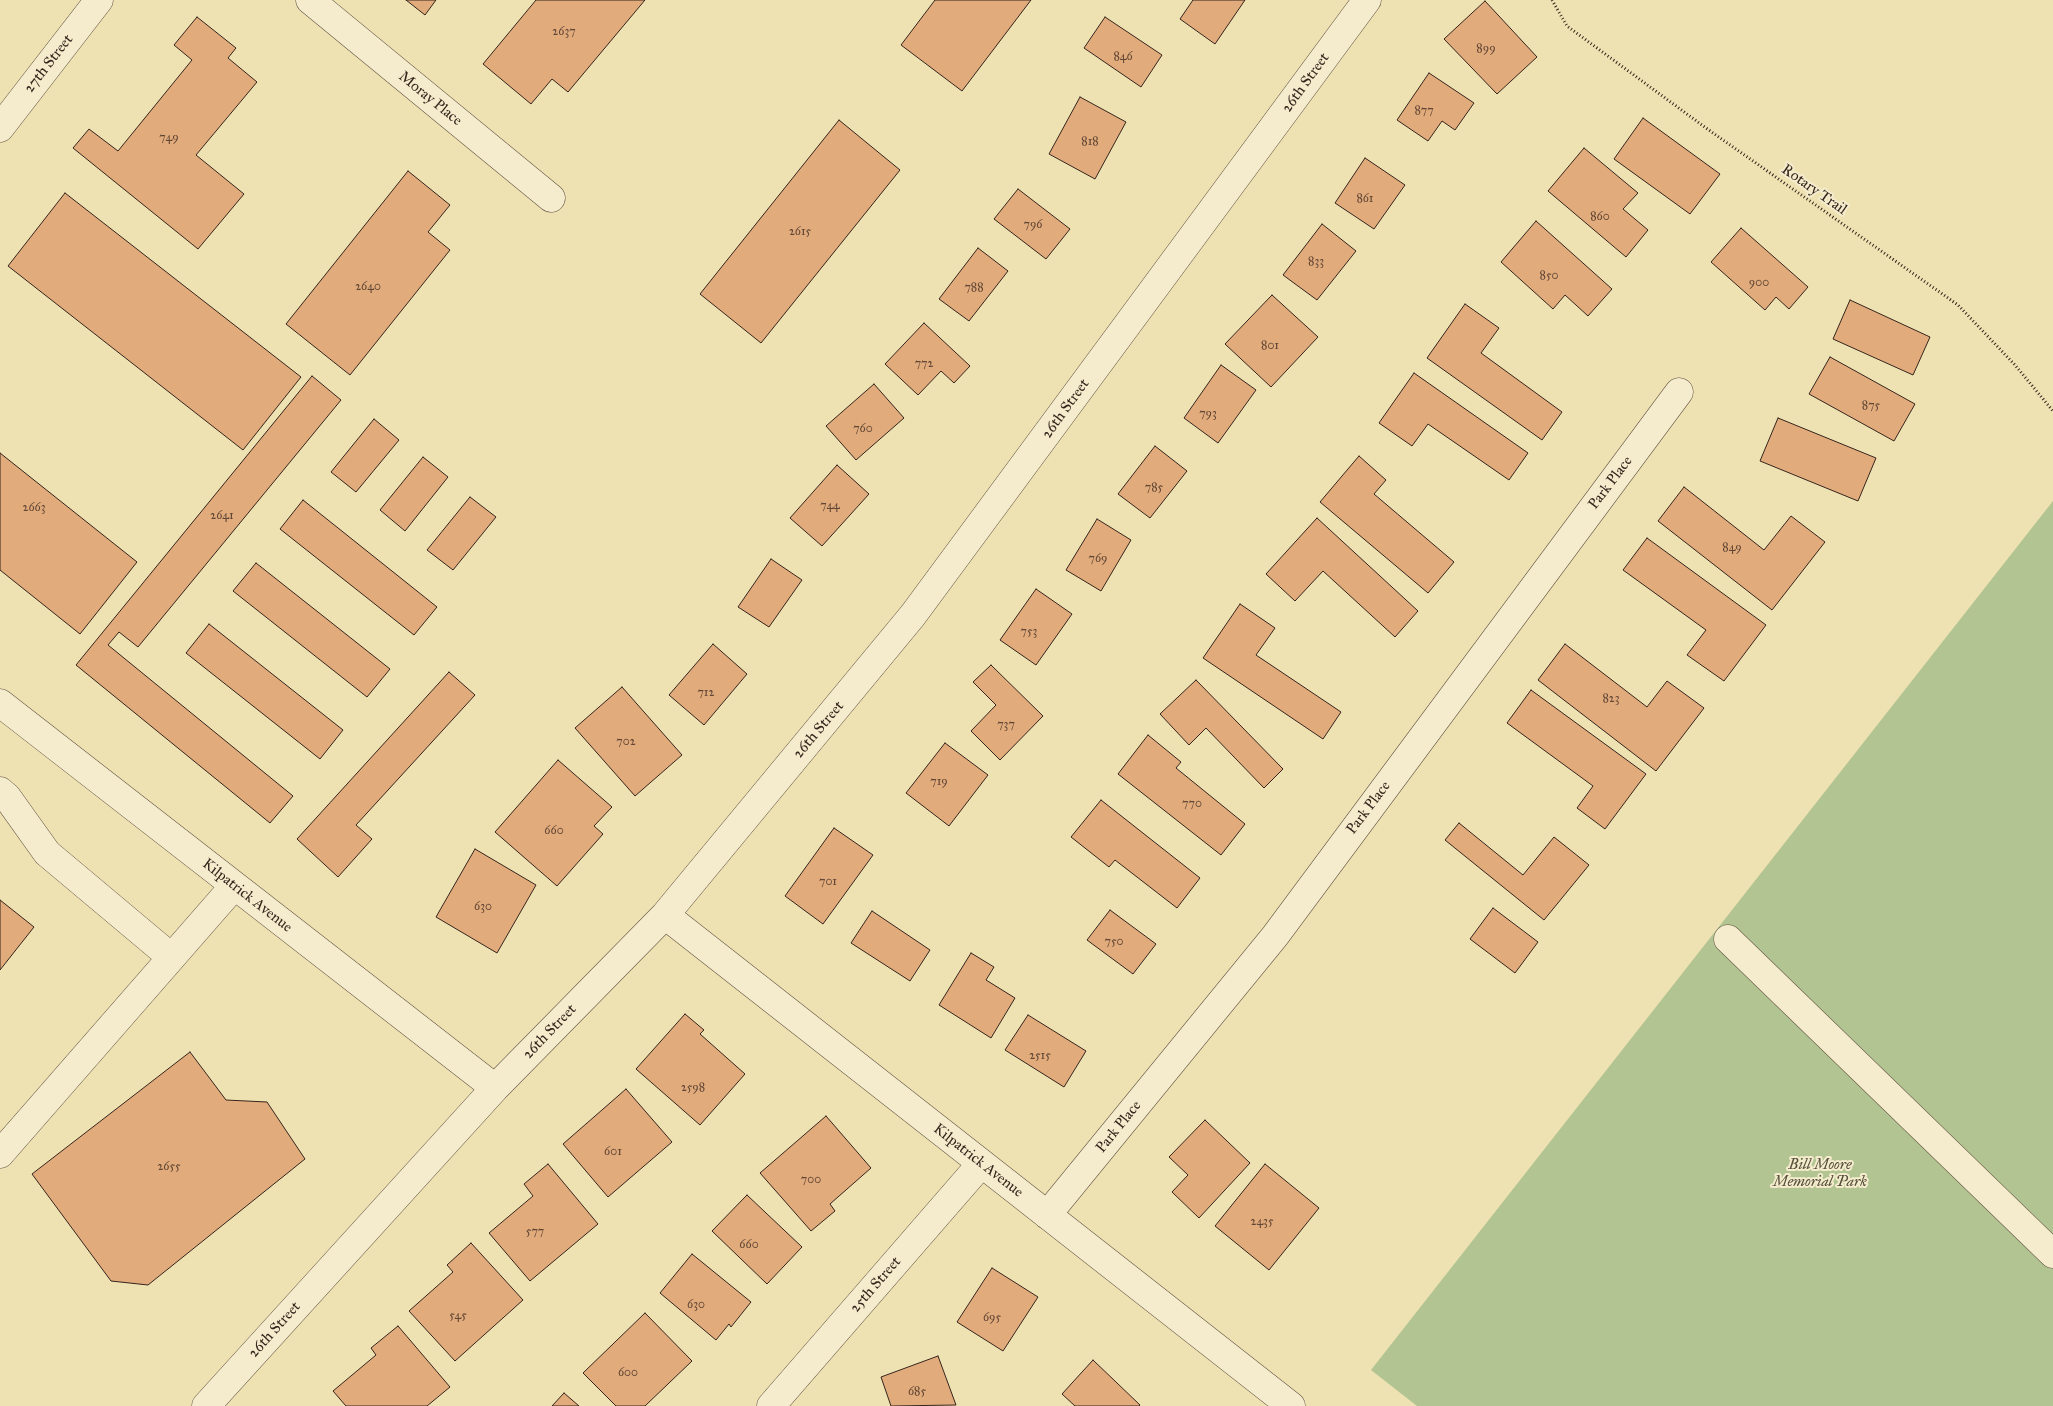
<!DOCTYPE html>
<style>
body{margin:0}
canvas{display:block;background:#eee1b2}
</style>
<canvas width="2053" height="1406"></canvas>
<script>
const g = document.querySelector('canvas').getContext('2d');
g.lineJoin = 'round';
function fillPath(path, color) {
  g.fillStyle = color;
  g.fill(path, 'evenodd');
}
function shape(rows) {
  const path = new Path2D();
  for (const r of rows) {
    path.moveTo(r[0], r[1]);
    for (let i = 2; i < r.length; i += 2) path.lineTo(r[i], r[i + 1]);
  }
  return path;
}
function strokePath(path, color, width, dash) {
  g.strokeStyle = color;
  g.lineWidth = width;
  g.lineCap = dash ? 'butt' : 'round';
  g.setLineDash(dash || []);
  g.stroke(path);
}
function write(font, color, halo, rows, align = 'center') {
  g.font = font + ' "IM FELL Great Primer",serif';
  g.lineWidth = 4;
  g.setLineDash([]);
  g.textBaseline = 'middle';
  g.strokeStyle = halo;
  g.fillStyle = color;
  for (const [text, x, y, turn = 0] of rows) {
    g.save();
    g.translate(x, y);
    g.rotate((+turn || 0) * Math.PI / 180);
    g.textAlign = isNaN(turn) ? turn : align;
    if (halo) g.strokeText(text, 0, 0);
    g.fillText(text, 0, 0);
    g.restore();
  }
}
fillPath(shape([
 [2053,501,2053,1406,1417,1406,1371,1370]
]), '#b2c491');
const building = shape([
 [406,0,436,0,425,15,406,0],
 [536,0,645,0,568,92,552,79,531,104,483,64,536,0],
 [935,0,1031,0,962,91,901,45,935,0],
 [1193,0,1245,0,1215,44,1180,19,1193,0],
 [1485,1,1537,57,1497,94,1444,39,1485,1],
 [197,17,236,48,228,58,257,82,196,155,244,194,198,249,73,148,89,129,118,151,192,60,174,45,197,17],
 [1105,17,1162,55,1141,87,1084,48,1105,17],
 [1429,73,1474,103,1455,130,1442,121,1428,141,1397,120,1429,73],
 [1080,97,1126,122,1095,179,1049,154,1080,97],
 [1643,118,1720,174,1690,214,1614,159,1643,118],
 [839,120,900,170,761,343,700,294,839,120],
 [1584,148,1638,193,1623,209,1648,230,1626,257,1548,191,1584,148],
 [1365,158,1405,185,1374,229,1335,203,1365,158],
 [408,171,450,205,428,232,450,250,350,375,286,324,408,171],
 [1018,189,1070,229,1046,259,994,219,1018,189],
 [65,193,301,377,243,450,8,266,65,193],
 [1536,221,1612,289,1588,316,1565,295,1553,309,1501,262,1536,221],
 [1322,224,1356,251,1317,300,1283,275,1322,224],
 [1741,228,1808,287,1789,309,1776,297,1765,310,1711,262,1741,228],
 [978,248,1008,271,969,321,939,299,978,248],
 [1272,295,1318,337,1271,387,1225,344,1272,295],
 [1850,300,1930,337,1913,375,1833,339,1850,300],
 [1465,304,1499,328,1481,353,1562,412,1542,440,1427,358,1465,304],
 [924,323,970,366,954,383,941,371,918,395,885,364,924,323],
 [1830,357,1915,404,1894,441,1809,394,1830,357],
 [1221,365,1256,390,1218,443,1184,418,1221,365],
 [1414,373,1528,453,1509,480,1428,424,1412,446,1379,423,1414,373],
 [312,376,341,400,138,647,119,632,108,645,293,796,270,823,76,665,312,376],
 [874,384,904,418,856,460,826,426,874,384],
 [1778,418,1876,458,1858,501,1760,461,1778,418],
 [374,419,399,440,356,492,331,472,374,419],
 [1155,446,1187,471,1150,518,1118,494,1155,446],
 [0,453,137,562,80,634,0,570,0,453],
 [1359,456,1386,480,1374,494,1454,562,1428,593,1320,502,1359,456],
 [423,457,448,477,405,531,380,510,423,457],
 [837,465,869,494,822,546,790,518,837,465],
 [1684,487,1764,550,1791,516,1825,542,1772,610,1658,521,1684,487],
 [470,497,496,517,453,570,427,550,470,497],
 [303,500,437,607,414,635,280,529,303,500],
 [1317,518,1418,611,1395,637,1323,571,1295,601,1266,574,1317,518],
 [1097,519,1131,540,1101,591,1066,570,1097,519],
 [1647,538,1766,625,1724,681,1687,655,1706,630,1623,570,1647,538],
 [771,559,802,580,769,627,738,607,771,559],
 [256,563,390,669,367,697,233,591,256,563],
 [1036,589,1072,614,1036,665,1000,640,1036,589],
 [1240,604,1275,628,1256,655,1341,712,1323,739,1203,658,1240,604],
 [209,624,343,730,320,759,186,653,209,624],
 [713,644,747,674,704,725,669,695,713,644],
 [1565,644,1647,707,1667,681,1704,708,1656,771,1538,680,1565,644],
 [991,665,1043,716,1000,760,971,731,996,705,973,682,991,665],
 [449,672,475,695,356,825,372,839,338,877,297,839,449,672],
 [1196,680,1283,769,1264,788,1206,728,1189,745,1160,714,1196,680],
 [622,687,682,755,635,796,575,728,622,687],
 [1531,690,1646,774,1605,829,1577,808,1593,786,1507,723,1531,690],
 [1148,735,1181,762,1176,768,1245,824,1221,855,1118,774,1148,735],
 [945,743,988,775,949,826,906,793,945,743],
 [558,760,612,807,594,826,603,834,557,886,495,832,558,760],
 [1101,800,1200,878,1177,908,1115,860,1109,867,1071,837,1101,800],
 [1459,823,1523,875,1554,837,1589,865,1544,920,1445,840,1459,823],
 [834,828,873,855,823,924,785,896,834,828],
 [475,849,536,885,497,953,436,917,475,849],
 [0,900,34,927,0,970,0,900],
 [1493,908,1538,942,1515,973,1470,939,1493,908],
 [1110,910,1156,944,1133,974,1087,940,1110,910],
 [872,911,930,950,910,981,851,943,872,911],
 [971,953,994,967,986,980,1015,998,991,1038,939,1005,971,953],
 [685,1014,704,1030,700,1034,745,1074,700,1125,636,1069,685,1014],
 [1028,1015,1086,1051,1064,1087,1005,1050,1028,1015],
 [190,1052,226,1100,267,1102,305,1159,148,1285,111,1281,32,1174,190,1052],
 [626,1089,672,1142,608,1197,563,1144,626,1089],
 [826,1116,871,1168,830,1204,835,1211,811,1231,760,1173,826,1116],
 [1205,1120,1250,1163,1199,1218,1172,1192,1188,1175,1169,1157,1205,1120],
 [548,1164,598,1224,530,1281,489,1233,533,1196,524,1184,548,1164],
 [1265,1164,1319,1208,1269,1270,1215,1226,1265,1164],
 [747,1195,802,1247,767,1284,712,1231,747,1195],
 [471,1243,523,1300,455,1361,409,1311,453,1272,447,1265,471,1243],
 [692,1254,751,1302,731,1327,729,1324,716,1340,660,1293,692,1254],
 [992,1268,1038,1297,1003,1351,957,1322,992,1268],
 [645,1313,692,1361,645,1406,616,1406,583,1373,645,1313],
 [398,1326,450,1387,427,1406,346,1406,333,1391,376,1355,371,1348,398,1326],
 [938,1356,956,1405,891,1406,881,1377,938,1356],
 [1093,1360,1140,1405,1139,1406,1075,1406,1062,1394,1093,1360],
 [564,1393,579,1406,552,1406,564,1393]
]);
fillPath(building, '#e2ab7c');
strokePath(building, '#35251c', 1);
const minor = shape([
 [310,0,551,198],
 [0,128,99,0],
 [0,703,495,1088],
 [0,791,7,797,47,853,171,957],
 [665,915,1291,1406],
 [1728,939,2053,1254],
 [0,1154,234,886],
 [1047,1215,1275,936,1679,392],
 [206,1406,495,1088,665,915,913,615,1367,0],
 [771,1406,981,1164]
]);
strokePath(minor, '#635442', 29);
strokePath(shape([
 [1552,0,1567,26,1706,128,1958,305,2015,365,2053,411]
]), '#35251c', 3, [1, 2.5]);
strokePath(minor, '#f4eccd', 28);
write('12px', '#604634', null, [
 ["2637",564,32],
 ["899",1486,49],
 ["846",1123,57],
 ["877",1424,111],
 ["749",169,138],
 ["818",1090,142],
 ["861",1365,199],
 ["860",1600,217],
 ["796",1033,225],
 ["2615",800,232],
 ["833",1316,262],
 ["850",1549,276],
 ["900",1759,283],
 ["2640",368,287],
 ["788",974,288],
 ["801",1270,346],
 ["772",924,364],
 ["875",1871,406],
 ["793",1208,414],
 ["760",863,429],
 ["785",1154,488],
 ["744",830,506],
 ["2663",34,508],
 ["2641",222,516],
 ["849",1732,548],
 ["769",1098,559],
 ["753",1029,632],
 ["712",706,693],
 ["823",1611,699],
 ["737",1006,725],
 ["702",626,742],
 ["719",939,782],
 ["770",1192,804],
 ["660",554,831],
 ["701",828,882],
 ["630",483,907],
 ["750",1114,942],
 ["2515",1040,1056],
 ["2598",693,1088],
 ["601",613,1152],
 ["2655",169,1167],
 ["700",811,1180],
 ["2435",1262,1222],
 ["577",535,1232],
 ["660",749,1245],
 ["630",696,1305],
 ["545",458,1316],
 ["695",992,1318],
 ["600",628,1373],
 ["685",917,1392]
]);
write('15px', '#35251c', '#f4eccd', [
 ["27th Street",49,64,-52],
 ["26th Street",1306,83,-54],
 ["Moray Place",430,99,39],
 ["Rotary Trail",1814,190,35],
 ["26th Street",1066,409,-54],
 ["Park Place",1611,483,-53],
 ["26th Street",819,730,-50],
 ["Park Place",1369,808,-53],
 ["Kilpatrick Avenue",247,896,38],
 ["26th Street",550,1032,-46],
 ["Park Place",1119,1127,-51],
 ["Kilpatrick Avenue",978,1161,38],
 ["25th Street",876,1285,-49],
 ["26th Street",275,1330,-48]
]);
write('italic 15px', '#544d39', '#f4eccd', [
 ["Bill Moore",1820,1165],
 ["Memorial Park",1820,1182]
]);
</script>
